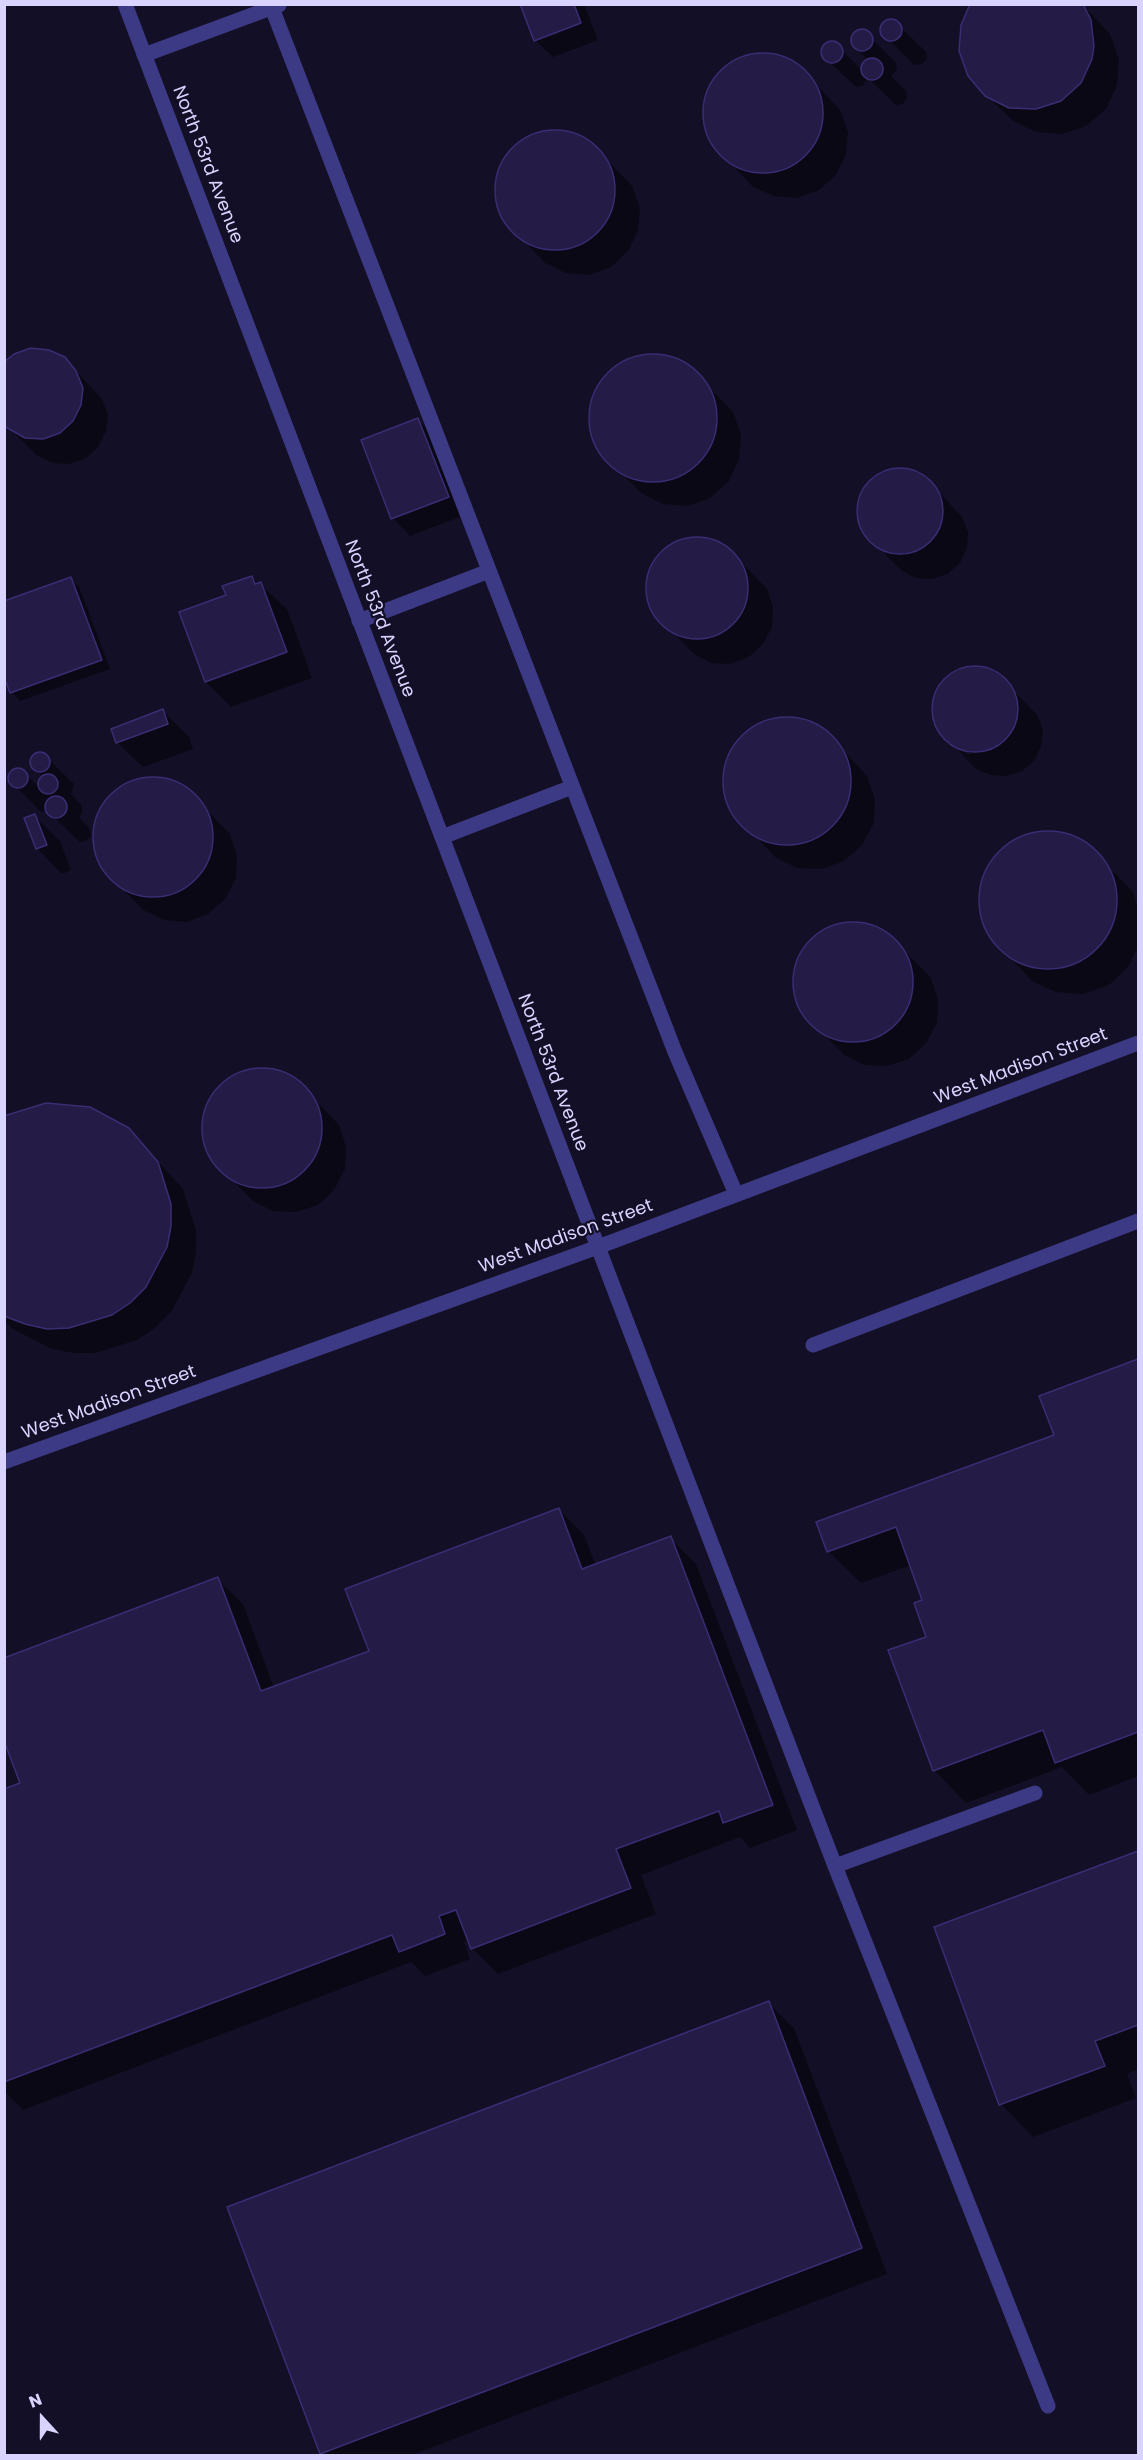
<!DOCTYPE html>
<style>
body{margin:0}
#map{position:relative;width:1143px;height:2460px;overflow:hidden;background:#130f26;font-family:Poppins,sans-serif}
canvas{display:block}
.frame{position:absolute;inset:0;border:6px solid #d9d4ff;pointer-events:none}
.north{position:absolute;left:12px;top:2388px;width:60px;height:60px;-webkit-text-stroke:4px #130f26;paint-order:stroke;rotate:339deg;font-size:16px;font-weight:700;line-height:24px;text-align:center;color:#d9d4ff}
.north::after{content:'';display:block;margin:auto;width:21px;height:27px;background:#d9d4ff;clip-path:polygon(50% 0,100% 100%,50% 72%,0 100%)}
</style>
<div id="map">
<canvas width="1143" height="2460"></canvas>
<div class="frame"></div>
<div class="north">N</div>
</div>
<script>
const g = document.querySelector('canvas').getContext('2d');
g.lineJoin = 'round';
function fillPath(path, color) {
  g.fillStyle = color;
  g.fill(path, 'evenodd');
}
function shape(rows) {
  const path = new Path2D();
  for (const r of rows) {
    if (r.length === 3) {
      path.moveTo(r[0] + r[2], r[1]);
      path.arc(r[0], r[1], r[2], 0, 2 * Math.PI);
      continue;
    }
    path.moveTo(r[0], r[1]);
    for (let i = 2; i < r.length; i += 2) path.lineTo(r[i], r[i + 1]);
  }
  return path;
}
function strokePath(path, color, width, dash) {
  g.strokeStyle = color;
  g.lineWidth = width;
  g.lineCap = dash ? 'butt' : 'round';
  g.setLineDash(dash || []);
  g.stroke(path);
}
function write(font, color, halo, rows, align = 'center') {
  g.font = font + ' Poppins,sans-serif';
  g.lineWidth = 4.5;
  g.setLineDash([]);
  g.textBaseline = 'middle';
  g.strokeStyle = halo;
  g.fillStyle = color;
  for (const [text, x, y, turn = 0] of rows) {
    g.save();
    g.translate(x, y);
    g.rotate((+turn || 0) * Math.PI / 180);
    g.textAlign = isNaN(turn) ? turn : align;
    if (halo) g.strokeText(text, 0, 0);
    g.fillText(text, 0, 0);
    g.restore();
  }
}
fillPath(shape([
 [522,4,584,4,598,40,553,57,535,40],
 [1082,4,1110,34,1119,59,1117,85,1106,109,1086,126,1062,134,1036,132,1013,121,986,95],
 [887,21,894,21,926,52,927,59,922,64,915,65,909,60,883,34,882,27],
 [864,31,896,63,897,69,891,76,906,91,907,98,903,104,896,105,867,77,863,86,856,87,824,57,823,49,827,44,834,43,863,71,868,60,853,45,853,38,857,32],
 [754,55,778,56,799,66,840,110,848,132,846,154,836,175,819,190,797,198,774,196,753,187,712,143,704,121,706,98,716,78,733,62],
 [547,131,570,133,591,143,632,186,640,208,638,231,628,251,611,267,589,275,566,273,545,263,504,220,496,198,498,175,508,154,525,139],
 [645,356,668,357,690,368,733,412,741,435,739,459,729,481,710,498,688,506,663,504,641,493,599,449,591,426,592,402,603,380,621,364],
 [64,358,101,398,108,414,106,431,98,447,86,458,69,464,52,463,36,455,10,429],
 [418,420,436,438,465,515,410,536,393,518,363,441],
 [895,471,911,472,926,478,962,517,968,532,967,548,960,563,947,574,932,579,916,578,902,571,864,532,859,517,860,501,867,486,880,476],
 [690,539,710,540,728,548,767,589,773,607,772,627,763,644,749,657,730,664,711,663,694,654,654,613,648,595,649,576,657,558,672,545],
 [252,577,287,609,312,678,231,707,206,682,228,596],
 [71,579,79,587,110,669,20,701,12,692],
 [969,668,985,669,1000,676,1037,715,1043,730,1041,746,1034,761,1022,771,1007,776,991,775,976,769,939,730,934,715,935,699,942,684,954,673],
 [960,747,971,752,970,755,960,750],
 [163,711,189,737,193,749,143,767,117,742],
 [778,719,803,721,825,731,867,776,875,799,874,823,862,845,844,861,822,869,797,868,775,857,733,812,724,789,726,765,737,743,755,727],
 [42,753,74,784,71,794,82,806,82,813,79,817,90,829,91,836,86,841,80,842,48,812,42,812,37,808,11,782,10,775,14,771,21,770,41,789,40,781,44,777,32,766,32,759,36,755],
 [145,780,167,781,188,791,230,834,237,856,236,878,225,899,208,914,187,922,164,920,143,910,102,867,95,845,96,822,106,802,123,787],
 [35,816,60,841,71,870,62,874,37,848],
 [1039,833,1065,834,1088,846,1133,892,1138,909,1138,947,1128,967,1109,985,1083,994,1056,992,1032,981,989,935,980,909,982,883,993,859,1013,842],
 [845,923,868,925,889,935,931,978,938,1000,937,1023,926,1043,909,1059,887,1066,865,1065,844,1055,802,1011,795,990,796,967,807,946,823,931],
 [254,1070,277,1072,298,1082,339,1125,346,1147,345,1169,334,1190,318,1205,296,1212,273,1211,253,1201,211,1158,204,1136,205,1113,215,1093,232,1078],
 [46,1104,128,1129,183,1189,196,1231,196,1252,192,1273,171,1312,155,1328,137,1340,95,1353,74,1353,52,1349,13,1329,4,1321,4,1117],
 [1138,1361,1138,1776,1089,1795,1062,1767,966,1803,934,1770,924,1601,911,1565,861,1583,828,1551,1055,1436,1041,1397],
 [559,1510,584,1535,596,1566,670,1538,696,1564,797,1830,750,1848,740,1837,641,1875,656,1914,498,1974,472,1948,469,1940,464,1942,470,1959,425,1976,411,1962,23,2110,4,2091,4,1790,22,1784,217,1579,243,1604,274,1688,370,1652],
 [1138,1853,1138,2069,1127,2074,1136,2098,1033,2137,1001,2104,936,1928],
 [768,2003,794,2028,887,2274,409,2456,324,2456,322,2453]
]), '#0007');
const building = shape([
 [520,4,574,4,581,23,534,41,520,4],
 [970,4,1083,4,1091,20,1094,46,1092,59,1081,83,1061,101,1036,109,1009,108,985,96,968,76,959,51,961,25,970,4],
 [891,30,11],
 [862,40,11],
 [832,52,11],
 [763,113,60],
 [872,69,11],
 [555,190,60],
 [31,348,49,350,65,357,76,371,83,388,81,405,73,421,60,433,43,439,25,438,4,426,4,362,14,354,31,348],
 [653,418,64],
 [418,418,449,497,391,519,361,440,418,418],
 [900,511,43],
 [697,588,51],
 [252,576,255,584,261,582,287,652,205,682,179,612,226,595,222,586,252,576],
 [71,577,102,660,10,693,4,677,4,601,71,577],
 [975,709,43],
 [163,709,168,724,116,743,111,729,163,709],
 [787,781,64],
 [40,762,10],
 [18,778,10],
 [48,784,10],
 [153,837,60],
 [56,807,11],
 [35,814,47,845,36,849,24,818,35,814],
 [1048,900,69],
 [853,982,60],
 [262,1128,60],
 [46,1103,90,1107,129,1128,158,1162,171,1204,171,1226,167,1247,146,1287,130,1303,112,1315,69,1328,47,1329,25,1324,4,1316,4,1116,46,1103],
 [1138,1359,1138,1732,1055,1763,1043,1730,933,1771,888,1650,926,1637,914,1603,922,1600,896,1527,827,1552,816,1522,1054,1435,1039,1396,1138,1359],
 [559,1508,582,1569,671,1536,773,1805,723,1823,719,1811,616,1849,631,1888,471,1949,456,1910,439,1916,445,1934,399,1952,392,1935,4,2082,4,1789,20,1783,4,1741,4,1658,218,1577,261,1691,369,1651,345,1589,559,1508],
 [1138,1851,1138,2025,1095,2041,1105,2066,999,2105,934,1927,1138,1851],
 [769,2001,862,2248,320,2454,227,2207,769,2001]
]);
fillPath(building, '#241b47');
strokePath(building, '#3b2d73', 1.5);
strokePath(shape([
 [272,8,675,1052,736,1194],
 [144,55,279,5],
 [359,621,489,571],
 [442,837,572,787],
 [598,1247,835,1866,1035,1793],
 [813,1345,1138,1221],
 [835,1866,1048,2406]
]), '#3d3a85', 15);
strokePath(shape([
 [125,4,598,1247],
 [4,1462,598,1247,1138,1043]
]), '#3d3a85', 15);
write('18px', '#d9d4ff', '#130f26', [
 ["North 53rd Avenue",207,165,69],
 ["North 53rd Avenue",379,619,69],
 ["West Madison Street",1021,1067,-21],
 ["North 53rd Avenue",552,1073,69],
 ["West Madison Street",566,1237,-20],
 ["West Madison Street",109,1403,-20]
]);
</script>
